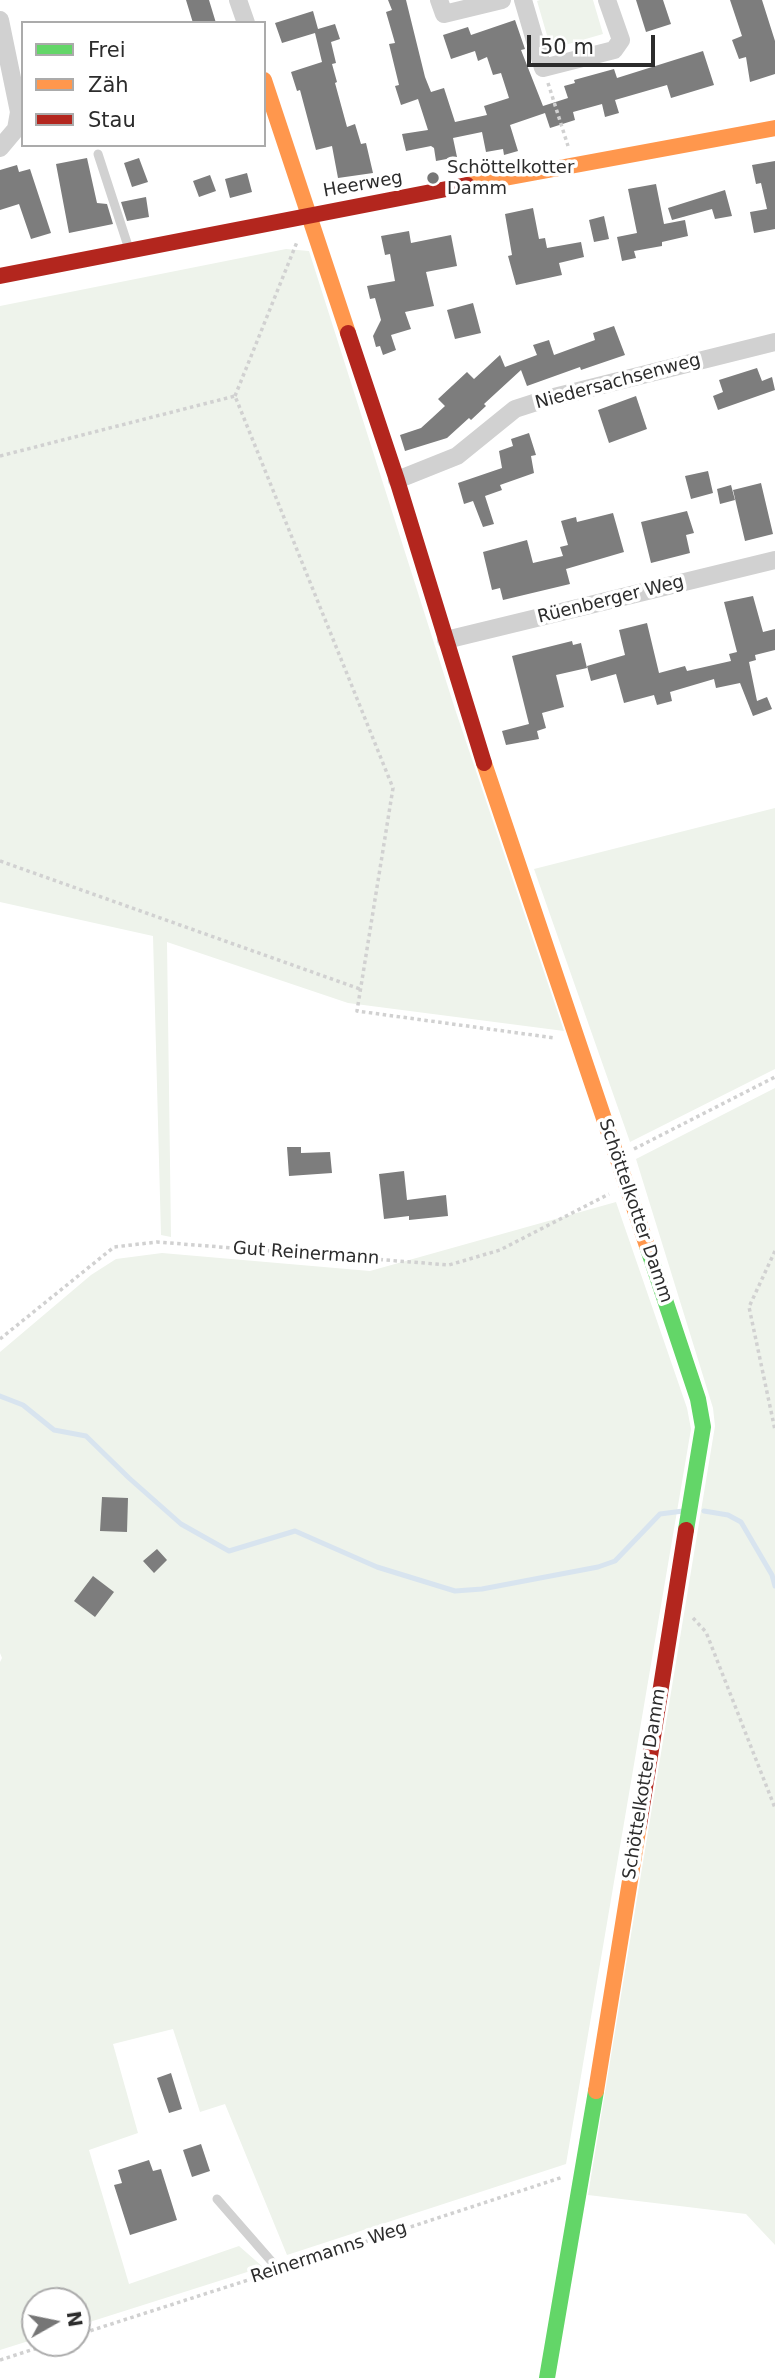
<!DOCTYPE html>
<meta charset="utf-8">
<style>
body{margin:0}
#map{position:relative;width:775px;height:2378px;overflow:hidden;background:#fff;font-family:"DejaVu Sans",sans-serif}
canvas{display:block}
.legend{position:absolute;left:21px;top:21px;width:245px;height:126px;box-sizing:border-box;background:#fff;border:2px solid #ababab;margin:0;padding:9px 12px;list-style:none;font-size:21px;color:#2c2c2c}
.legend li{display:flex;align-items:center;gap:14px;height:35px}
.legend b{width:35px;border:2px solid #ababab}
.north{position:absolute;left:21px;top:2287px;width:70px;height:70px;box-sizing:border-box;background:#fff;border:2px solid #ababab;border-radius:50%;rotate:81deg;font-size:19px;font-weight:700;line-height:28px;text-align:center;color:#2c2c2c}
.north::after{content:'';display:block;margin:auto;width:24px;height:32px;background:#767676;clip-path:polygon(50% 0,100% 100%,50% 72%,0 100%)}
.scale{position:absolute;left:527px;top:35px;width:128px;height:32px;box-sizing:border-box;border:4px solid #2c2c2c;border-top:0;padding-left:9px;font-size:21px;line-height:24px;white-space:nowrap;color:#2c2c2c;-webkit-text-stroke:5px #fff;paint-order:stroke}
</style>
<div id="map">
<canvas width="775" height="2378"></canvas>
<ul class="legend">
<li><b style="height:9px;background:#63d668"></b>Frei</li>
<li><b style="height:9px;background:#ff974d"></b>Zäh</li>
<li><b style="height:9px;background:#b3261e"></b>Stau</li>
</ul>
<div class="north">N</div>
<div class="scale">50 m</div>
</div>
<script>
const g = document.querySelector('canvas').getContext('2d');
g.lineJoin = 'round';
function fillPath(path, color) {
  g.fillStyle = color;
  g.fill(path, 'evenodd');
}
function shape(rows) {
  const path = new Path2D();
  for (const r of rows) {
    path.moveTo(r[0], r[1]);
    for (let i = 2; i < r.length; i += 2) path.lineTo(r[i], r[i + 1]);
  }
  return path;
}
function strokePath(path, color, width, dash) {
  g.strokeStyle = color;
  g.lineWidth = width;
  g.lineCap = dash ? 'butt' : 'round';
  g.setLineDash(dash || []);
  g.stroke(path);
}
function write(font, color, halo, rows, align = 'center') {
  g.font = font + ' "DejaVu Sans",sans-serif';
  g.lineWidth = 7;
  g.setLineDash([]);
  g.textBaseline = 'middle';
  g.strokeStyle = halo;
  g.fillStyle = color;
  for (const [text, x, y, turn = 0] of rows) {
    g.save();
    g.translate(x, y);
    g.rotate((+turn || 0) * Math.PI / 180);
    g.textAlign = isNaN(turn) ? turn : align;
    if (halo) g.strokeText(text, 0, 0);
    g.fillText(text, 0, 0);
    g.restore();
  }
}
fillPath(shape([
 [540,0,593,0,603,34,551,49,537,1],
 [286,249,309,251,455,709,564,1031,348,1003,167,942,171,1237,161,1235,153,936,0,902,0,306],
 [775,808,775,1069,630,1142,534,869],
 [775,1088,775,2245,746,2214,588,2195,715,1426,713,1408,636,1159],
 [616,1202,687,1408,691,1429,566,2164,287,2255,225,2104,200,2112,173,2029,113,2044,138,2133,89,2150,129,2284,239,2246,263,2267,77,2326,77,2301,35,2301,35,2339,0,2350,0,1662,2,1658,0,1653,0,1352,91,1275,116,1259,162,1253,370,1271]
]), '#eef3eb');
strokePath(shape([
 [0,1396,23,1405,54,1430,86,1436,129,1478,181,1524,229,1551,295,1531,377,1567,455,1591,482,1589,598,1567,615,1561,660,1514,683,1511],
 [704,1511,728,1515,741,1522,772,1575,775,1586]
]), '#d8e4ef', 5);
fillPath(shape([
 [186,0,209,0,216,23,193,23],
 [388,0,406,0,425,77,431,92,444,88,455,122,487,115,484,106,509,98,501,73,493,75,487,57,478,61,475,51,451,59,443,35,468,27,471,35,515,20,525,49,521,50,543,106,568,98,564,86,575,83,574,80,614,69,617,78,703,51,714,85,671,98,667,85,615,100,619,113,605,117,602,104,573,112,575,120,550,128,545,113,510,125,518,151,504,155,503,149,486,152,482,132,453,138,457,157,436,161,434,148,431,146,406,151,402,134,428,130,418,99,401,105,395,86,399,85,389,44,395,43,386,12,392,10],
 [636,0,663,0,671,24,646,32],
 [730,0,762,0,775,41,775,74,750,82,746,57,739,59,732,40,742,36],
 [313,11,318,29,335,24,340,39,331,42,336,63,332,64,337,82,335,83,347,127,355,124,361,144,366,143,373,173,338,178,332,146,316,150,300,90,297,91,291,72,322,62,315,33,282,43,275,23],
 [87,158,97,203,107,204,113,224,69,233,56,164],
 [139,158,148,182,132,187,124,163],
 [775,161,775,229,754,233,750,212,767,209,761,183,756,184,752,165],
 [17,165,19,172,30,169,51,233,31,239,19,204,0,210,0,170],
 [247,173,252,192,230,198,225,179],
 [210,175,216,191,199,197,193,181],
 [656,184,664,224,685,220,688,236,662,242,662,246,634,251,636,258,622,261,617,237,637,233,628,189],
 [725,190,732,216,715,219,712,209,672,220,668,208],
 [146,197,149,217,127,221,121,202],
 [533,208,539,239,545,238,547,248,581,242,584,257,559,263,562,275,516,285,508,256,512,255,505,214],
 [604,216,609,239,594,242,589,220],
 [409,231,411,243,451,235,457,266,426,272,434,306,405,312,411,329,391,335,396,350,383,355,380,346,376,347,373,336,381,320,375,298,370,299,367,286,395,281,390,254,385,255,381,236],
 [473,303,481,333,455,339,447,310],
 [614,326,625,355,581,370,580,367,527,386,521,370,484,404,486,406,471,420,469,418,447,438,405,451,400,435,421,428,432,418,445,406,438,399,467,372,474,379,500,355,505,367,537,355,533,345,549,340,554,355,595,340,593,333],
 [757,368,762,381,772,377,775,390,718,410,713,396,723,392,719,380],
 [636,396,647,429,609,443,598,410],
 [529,433,536,455,531,456,534,473,500,485,502,490,485,496,494,524,483,527,473,501,464,504,458,483,502,468,499,451,513,446,511,439],
 [708,471,713,493,691,499,685,476],
 [761,483,773,534,745,541,733,490],
 [731,485,735,500,720,504,717,489],
 [687,511,694,533,686,535,690,553,651,563,641,522],
 [613,513,624,552,566,569,570,584,503,600,500,588,492,590,483,552,527,540,533,563,563,556,560,547,568,545,561,521,576,517,577,522],
 [753,596,763,632,775,629,775,650,755,655,756,660,749,662,757,701,767,697,772,709,753,716,740,683,716,688,714,679,670,692,672,701,657,705,654,695,624,703,616,674,591,681,587,666,625,655,619,630,647,623,659,673,685,666,687,671,731,661,729,654,737,652,724,602],
 [572,641,573,645,581,643,587,668,556,675,564,707,542,713,546,728,537,731,539,739,506,745,502,731,529,724,512,656],
 [287,1147,301,1147,301,1153,330,1152,332,1173,289,1176],
 [404,1171,407,1200,446,1195,448,1216,409,1220,409,1216,384,1219,379,1174],
 [102,1497,128,1498,127,1532,100,1531],
 [157,1549,167,1560,154,1573,143,1561],
 [93,1576,114,1592,95,1617,74,1601],
 [171,2073,182,2109,169,2113,157,2078],
 [201,2144,210,2171,192,2177,183,2150],
 [149,2160,153,2171,161,2169,177,2220,130,2235,114,2185,122,2183,118,2170]
]), '#7d7d7d');
strokePath(shape([
 [548,83,568,146],
 [235,396,297,242],
 [0,456,235,396,393,788,357,1011,555,1038],
 [0,861,360,989],
 [634,1149,775,1077],
 [775,1251,749,1307,775,1430],
 [0,1339,114,1247,157,1242,449,1265,500,1250,609,1194],
 [693,1618,706,1632,775,1808],
 [291,2266,563,2177],
 [77,2335,267,2274],
 [0,2360,53,2343]
]), '#d1d1d1', 3.5, [3.5, 3.5]);
strokePath(shape([
 [98,154,129,249],
 [217,2199,279,2270]
]), '#d1d1d1', 9);
strokePath(shape([
 [238,0,246,23],
 [439,0,444,14,502,0],
 [523,0,543,68,614,50,621,40,607,0],
 [0,20,19,112,16,129,0,148],
 [397,480,457,456,515,409,546,399,775,342],
 [446,640,775,560]
]), '#d1d1d1', 18);
strokePath(shape([
 [647,1246,698,1399,703,1427,686,1530],
 [547,2378,596,2091]
]), '#63d668', 16);
strokePath(shape([
 [264,80,348,333],
 [467,185,775,128],
 [484,763,647,1246],
 [596,2091,639,1825]
]), '#ff974d', 16);
strokePath(shape([
 [0,276,467,185],
 [348,333,397,480,484,763],
 [639,1825,686,1530]
]), '#b3261e', 16);
for (const [x, y, r, color] of [
 [433,178,7,"#767676"]
]) {
  const dot = new Path2D();
  dot.arc(x, y, r, 0, 2 * Math.PI);
  g.fillStyle = color;
  g.fill(dot);
  strokePath(dot, '#fff', 2.5);
}
write('18px', '#2c2c2c', '#fff', [
 ["Schöttelkotter",447,168],
 ["Damm",447,189]
], 'left');
write('18px', '#2c2c2c', '#fff', [
 ["Heerweg",363,185,-10],
 ["Niedersachsenweg",618,382,-15],
 ["Rüenberger Weg",611,600,-14],
 ["Schöttelkotter Damm",635,1211,71],
 ["Gut Reinermann",306,1254,4],
 ["Schöttelkotter Damm",645,1784,-81],
 ["Reinermanns Weg",329,2253,-18]
]);
</script>
